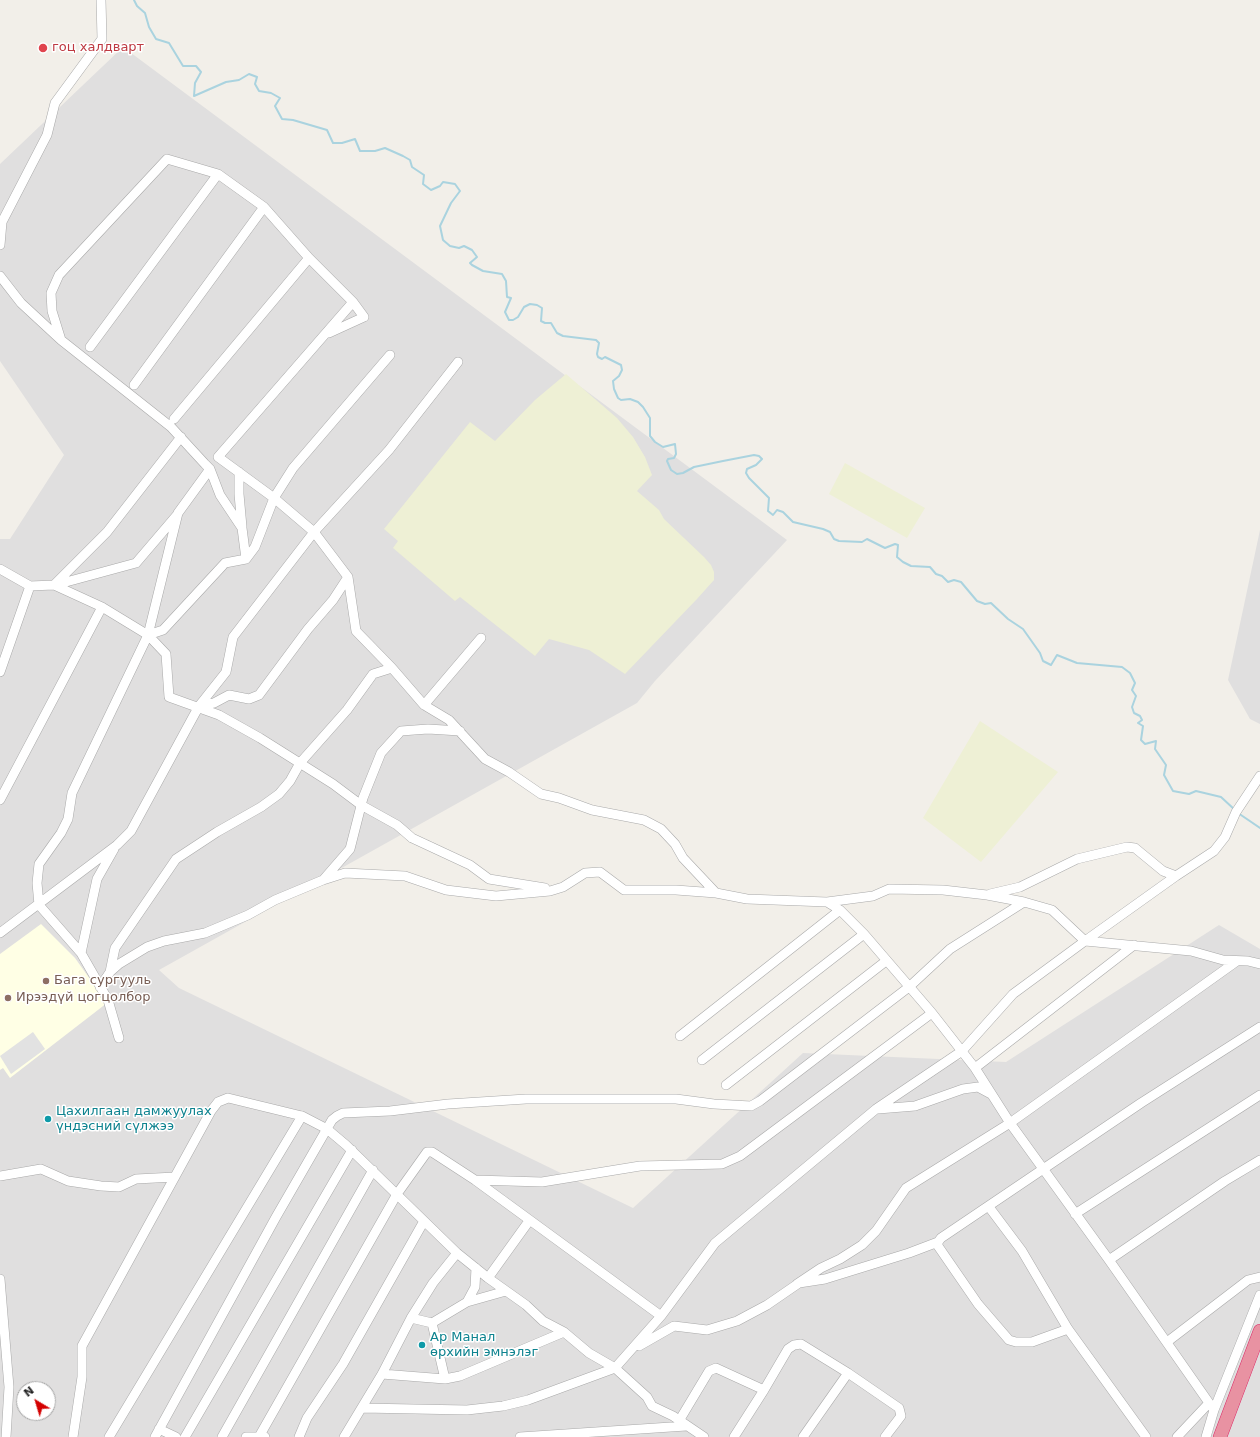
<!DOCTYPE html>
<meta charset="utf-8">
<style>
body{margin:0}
#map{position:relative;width:1260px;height:1437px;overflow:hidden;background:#f2efe9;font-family:"DejaVu Sans",sans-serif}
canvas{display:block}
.north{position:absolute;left:16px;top:1381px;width:40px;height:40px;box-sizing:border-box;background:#fff;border:1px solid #a7a7a7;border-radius:50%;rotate:322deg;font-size:11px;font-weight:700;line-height:16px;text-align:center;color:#222}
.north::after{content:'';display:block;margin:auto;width:14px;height:18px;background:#d40000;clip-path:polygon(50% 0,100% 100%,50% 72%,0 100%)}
</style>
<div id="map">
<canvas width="1260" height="1437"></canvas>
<div class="north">N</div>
</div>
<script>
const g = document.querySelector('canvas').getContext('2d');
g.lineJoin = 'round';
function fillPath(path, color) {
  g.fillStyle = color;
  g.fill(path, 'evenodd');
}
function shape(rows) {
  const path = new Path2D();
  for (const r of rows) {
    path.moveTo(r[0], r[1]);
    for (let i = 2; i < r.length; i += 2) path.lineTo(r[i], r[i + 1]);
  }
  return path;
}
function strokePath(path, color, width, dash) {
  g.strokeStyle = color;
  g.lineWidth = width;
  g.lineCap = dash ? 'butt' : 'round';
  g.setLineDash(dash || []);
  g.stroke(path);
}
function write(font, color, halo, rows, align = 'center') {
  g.font = font + ' "DejaVu Sans",sans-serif';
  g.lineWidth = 3;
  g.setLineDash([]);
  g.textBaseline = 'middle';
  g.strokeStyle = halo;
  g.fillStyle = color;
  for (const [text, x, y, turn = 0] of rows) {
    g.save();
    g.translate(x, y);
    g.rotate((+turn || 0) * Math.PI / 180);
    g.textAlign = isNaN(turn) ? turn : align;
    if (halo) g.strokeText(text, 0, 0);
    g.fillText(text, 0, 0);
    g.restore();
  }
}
fillPath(shape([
 [123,47,787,540,655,681,637,703,159,970,179,988,633,1208,803,1053,1006,1062,1219,925,1260,949,1260,1437,0,1437,0,539,10,539,64,455,0,361,0,164],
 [24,1389,48,1389,48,1413,24,1413],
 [1260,530,1260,724,1250,719,1228,680]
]), '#e0dfdf');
fillPath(shape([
 [41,924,75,958,107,1003,10,1078,3,1068,0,1070,0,954]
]), '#ffffe5');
fillPath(shape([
 [566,374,617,418,633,437,645,457,652,475,637,491,659,510,664,519,704,557,711,565,714,572,714,580,697,599,625,674,589,650,549,639,535,656,460,597,455,601,393,548,398,541,384,529,470,422,495,441,535,400],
 [845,463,925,508,907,538,829,494],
 [980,721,1058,772,981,862,923,818]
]), '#eef0d5');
fillPath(shape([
 [33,1032,45,1049,11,1074,0,1056]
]), '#e2e2e2');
strokePath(shape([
 [134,0,137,6,145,13,149,27,156,39,169,43,183,66,196,66,201,72,195,83,194,96,226,82,239,80,249,74,257,77,255,84,259,91,271,93,280,98,275,106,282,119,293,120,327,130,333,143,342,143,355,139,360,151,375,151,385,148,403,156,410,160,412,167,424,175,423,184,431,190,440,186,443,182,455,184,460,191,451,203,440,226,443,240,450,246,459,248,464,246,472,250,477,257,470,263,472,265,483,271,502,274,506,281,507,297,511,298,505,312,509,320,513,320,518,317,524,307,530,304,537,305,542,308,541,321,545,323,551,323,557,333,563,336,596,340,599,343,597,354,598,357,602,359,605,357,621,365,622,370,619,376,613,381,614,389,618,398,621,400,630,399,638,402,643,407,650,418,650,436,655,442,663,447,675,444,676,454,674,458,668,459,667,461,671,470,677,474,683,473,694,467,723,461,754,455,759,456,762,459,756,465,747,469,746,473,749,478,769,498,768,511,773,515,777,510,783,512,793,522,823,529,830,532,834,539,839,541,862,542,867,539,885,548,895,544,898,545,897,557,903,562,911,566,930,567,936,574,942,576,948,582,954,580,961,582,977,601,985,604,991,603,1008,619,1023,629,1040,653,1043,661,1051,665,1057,655,1077,663,1122,667,1130,673,1135,683,1132,690,1136,696,1132,707,1134,713,1140,716,1142,720,1138,723,1143,726,1141,740,1145,744,1156,741,1155,749,1166,765,1164,775,1173,791,1189,794,1196,791,1221,797,1235,810],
 [1238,813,1260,828]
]), '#aad3df', 2);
const minor = shape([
 [0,245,2,222,47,135,55,103,102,39,101,0],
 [0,276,21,303,61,340,171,427,205,464,210,469,220,495,242,528,246,559],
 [353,302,218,457,274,498,314,532,348,577,356,631,392,668,424,705,449,720,485,759,509,772,541,794,559,798,592,810,644,820,661,829,675,844,683,858,716,893],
 [61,340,52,311,51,293,59,275,167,159,218,174,264,207,309,258,353,302,364,317,329,333],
 [90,347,218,174],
 [134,385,264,207],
 [174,419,309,258],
 [210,469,178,513,148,635,166,654,169,697,219,715,260,738,333,784,361,805,397,825,412,838,470,865,489,879,545,888],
 [239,472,239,494,242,527],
 [0,569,30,586,54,585,102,607,148,635],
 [54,585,107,532,181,437],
 [55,585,136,563,177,515],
 [0,672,30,586],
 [424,705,481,638],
 [199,706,214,703,229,695,249,699,259,695,308,629,333,600,348,577],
 [0,800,102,607],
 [324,879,350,849,363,798,381,753,401,731,428,729,460,731],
 [990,894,1020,887,1077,859,1127,847,1135,848,1163,871,1176,876],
 [827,902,873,896,889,889,943,890,987,895,1024,902,1052,910,1085,941,1176,876,1214,851,1225,837,1236,812,1260,776],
 [0,933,117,845,131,831,199,706,226,672,233,637,314,532,389,450,458,362],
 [81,953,97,879,114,849],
 [110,972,119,964,147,947,164,941,205,933,248,915,275,900,323,880,345,873,405,876,446,890,496,896,550,891,563,887,585,873,600,872,624,890,676,890,716,893,747,899,827,902,840,910,864,934,932,1013,975,1068,1010,1123,1109,1260,1214,1410,1206,1437],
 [100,987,110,972,115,948,176,859,217,832,261,807,279,794,290,781,300,763,347,710,373,674,392,668],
 [680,1036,840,910],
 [119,1038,108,1000,81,953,39,905,37,883,39,864,61,833,68,819,72,793,148,635,163,630,225,563,246,559,255,547,274,498,293,468,390,355],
 [702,1060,864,934],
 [975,1068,1134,945],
 [726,1085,886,961],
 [878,1109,915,1106,963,1089,978,1087,991,1094],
 [0,1176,41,1169,68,1181,101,1186,119,1187,136,1179,175,1177],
 [475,1180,542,1182,640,1166,722,1164,740,1156,932,1013],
 [989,1207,1022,1251,1068,1329,1146,1437],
 [1075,1214,1260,1095],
 [1109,1260,1225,1181,1260,1160],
 [488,1278,529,1221],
 [0,1279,9,1387,6,1437],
 [797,1284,821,1268,840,1259,862,1245,876,1231,906,1188,1010,1123,1237,961],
 [467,1302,475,1287,476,1268],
 [411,1318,432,1323,467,1302,506,1291],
 [432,1323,445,1379],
 [1068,1329,1032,1342,1016,1342,1009,1340,978,1304,938,1246,938,1242,941,1238,1141,1103,1260,1027],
 [1167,1342,1248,1280,1260,1277],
 [639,1346,674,1326,707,1330,737,1321,767,1305,799,1283,825,1279,909,1253,938,1242],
 [382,1374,445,1379,460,1376,564,1332],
 [362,1408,467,1410,503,1406,528,1400,615,1368,661,1316,715,1243,876,1109,962,1051,1013,994,1085,941,1191,951,1223,960,1248,961,1260,964],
 [1214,1410,1260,1295],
 [679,1421,709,1371,716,1368,764,1390,788,1349,794,1345,801,1344,848,1373,899,1408,901,1416,885,1437],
 [159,1429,176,1437],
 [260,1435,397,1194,427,1152,432,1152,475,1180,661,1316],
 [73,1437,82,1377,82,1346,211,1111,218,1102,228,1098,302,1116,327,1129,346,1145,457,1253,488,1278,526,1305,543,1321,564,1332,589,1353,615,1368,647,1397,652,1406,673,1416,704,1437],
 [109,1437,302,1116],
 [155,1437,276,1217,332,1120,337,1116,343,1113,390,1111,448,1104,526,1099,676,1099,714,1104,751,1106,760,1101,909,987,950,949,1024,902],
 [185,1437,352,1150],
 [222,1437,373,1170],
 [246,1437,265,1437],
 [299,1437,307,1418,343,1364,424,1221],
 [344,1437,382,1374,411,1318,433,1283,457,1253],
 [520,1437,686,1426],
 [734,1437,764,1390],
 [803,1437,848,1373],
 [1177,1437,1209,1403]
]);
const highway = shape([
 [1220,1437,1260,1331]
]);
strokePath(minor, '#a9a9a9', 10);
strokePath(highway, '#dc2a67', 14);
strokePath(minor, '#fff', 9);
strokePath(highway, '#e892a2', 13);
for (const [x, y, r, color] of [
 [43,48,5,"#e0444e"],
 [46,981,4,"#8d6e63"],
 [8,998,4,"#8d6e63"],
 [48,1119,4,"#0f9aa8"],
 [422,1345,4,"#0f9aa8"]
]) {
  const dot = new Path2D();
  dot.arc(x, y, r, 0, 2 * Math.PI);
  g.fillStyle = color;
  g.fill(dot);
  strokePath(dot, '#fff', 1.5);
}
write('13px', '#be3a42', '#fff', [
 ["гоц халдварт",52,48]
], 'left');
write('13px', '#785e54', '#fff', [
 ["Бага сургууль",54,981],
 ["Ирээдүй цогцолбор",16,998]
], 'left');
write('13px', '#0d838f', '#fff', [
 ["Цахилгаан дамжуулах",56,1112],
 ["үндэсний сүлжээ",56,1127],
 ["Ар Манал",430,1338],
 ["өрхийн эмнэлэг",430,1353]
], 'left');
</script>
